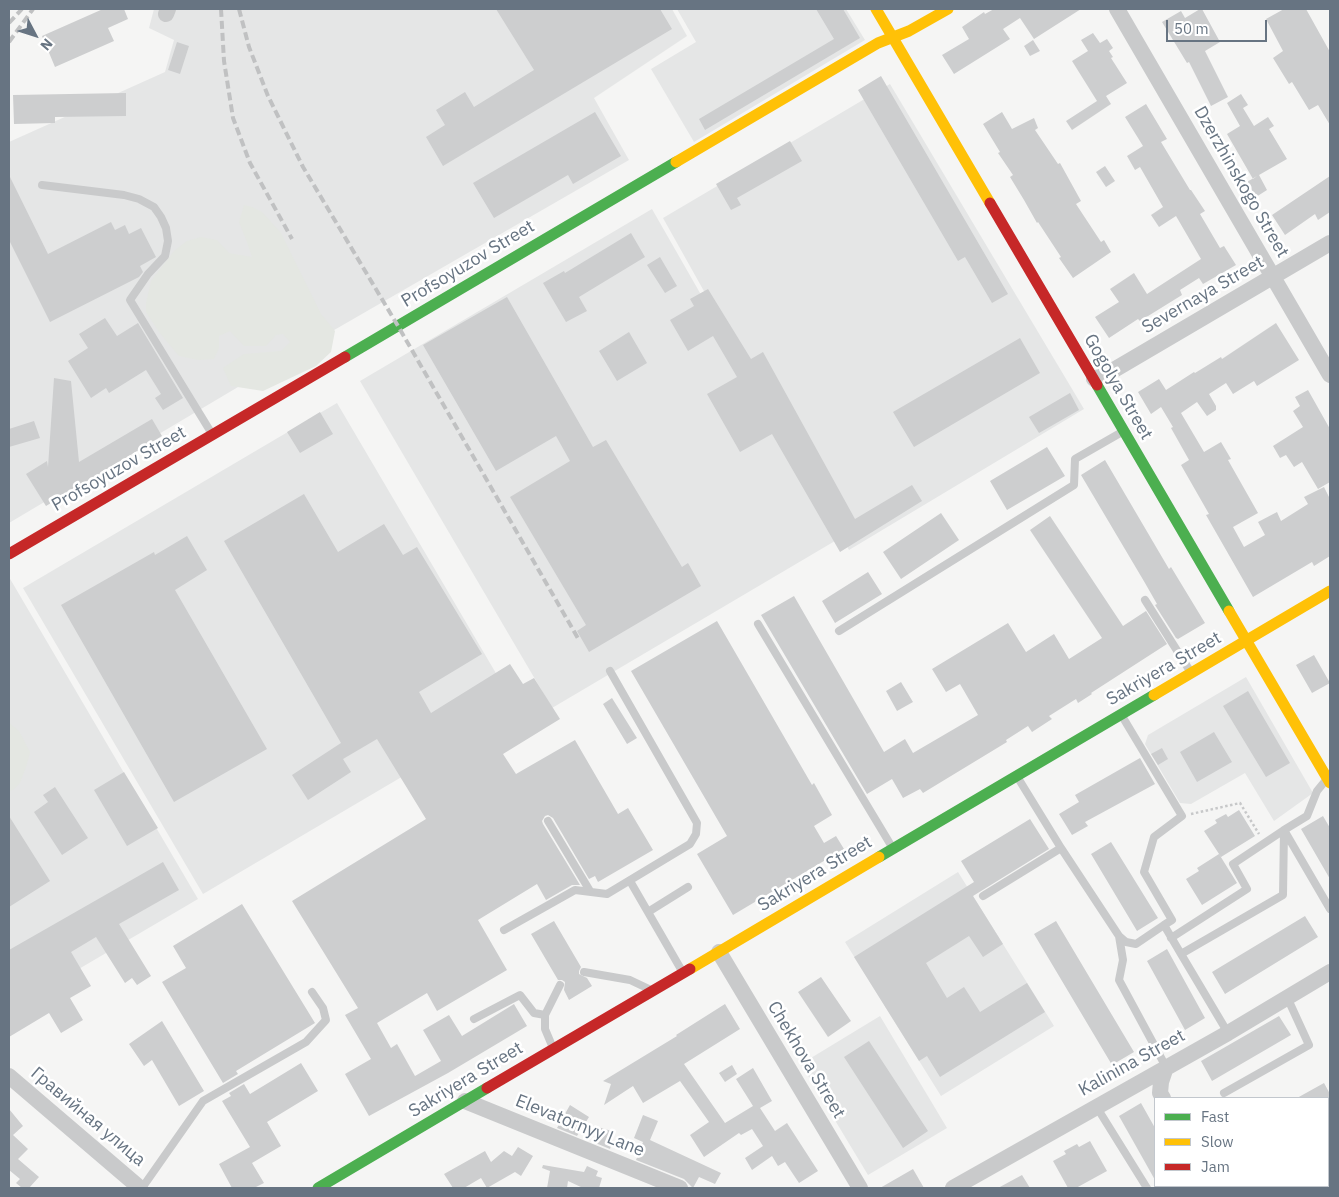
<!DOCTYPE html>
<meta charset="utf-8">
<style>
body{margin:0}
#map{position:relative;width:1339px;height:1197px;overflow:hidden;background:#f5f5f4;font-family:"IBM Plex Sans",sans-serif}
canvas{display:block}
.frame{position:absolute;inset:0;border:10px solid #677482;pointer-events:none}
.legend{position:absolute;left:1154px;top:1097px;width:175px;height:90px;box-sizing:border-box;background:#fff;border:1px solid #c2c7cd;margin:0;padding:6px 9px;list-style:none;font-size:15px;color:#677482}
.legend li{display:flex;align-items:center;gap:10px;height:25px}
.legend b{width:25px;border:1px solid #c2c7cd}
.north{position:absolute;left:10px;top:10px;width:50px;height:50px;-webkit-text-stroke:4px #fff;paint-order:stroke;rotate:130deg;font-size:14px;font-weight:700;line-height:20px;text-align:center;color:#677482}
.north::after{content:'';display:block;margin:auto;width:18px;height:22px;background:#677482;clip-path:polygon(50% 0,100% 100%,50% 72%,0 100%)}
.scale{position:absolute;left:1166px;top:20px;width:101px;height:22px;box-sizing:border-box;border:2px solid #677482;border-top:0;padding-left:6px;font-size:15px;line-height:18px;white-space:nowrap;color:#677482;-webkit-text-stroke:4px #fff;paint-order:stroke}
</style>
<div id="map">
<canvas width="1339" height="1197"></canvas>
<div class="frame"></div>
<ul class="legend">
<li><b style="height:6px;background:#4caf50"></b>Fast</li>
<li><b style="height:6px;background:#ffc107"></b>Slow</li>
<li><b style="height:6px;background:#c62828"></b>Jam</li>
</ul>
<div class="north">N</div>
<div class="scale">50 m</div>
</div>
<script>
const g = document.querySelector('canvas').getContext('2d');
g.lineJoin = 'round';
function fillPath(path, color) {
  g.fillStyle = color;
  g.fill(path, 'evenodd');
}
function shape(rows) {
  const path = new Path2D();
  for (const r of rows) {
    path.moveTo(r[0], r[1]);
    for (let i = 2; i < r.length; i += 2) path.lineTo(r[i], r[i + 1]);
  }
  return path;
}
function strokePath(path, color, width, dash) {
  g.strokeStyle = color;
  g.lineWidth = width;
  g.lineCap = dash ? 'butt' : 'round';
  g.setLineDash(dash || []);
  g.stroke(path);
}
function write(font, color, halo, rows, align = 'center') {
  g.font = font + ' "IBM Plex Sans",sans-serif';
  g.lineWidth = 5;
  g.setLineDash([]);
  g.textBaseline = 'middle';
  g.strokeStyle = halo;
  g.fillStyle = color;
  for (const [text, x, y, turn = 0] of rows) {
    g.save();
    g.translate(x, y);
    g.rotate((+turn || 0) * Math.PI / 180);
    g.textAlign = isNaN(turn) ? turn : align;
    if (halo) g.strokeText(text, 0, 0);
    g.fillText(text, 0, 0);
    g.restore();
  }
}
fillPath(shape([
 [154,9,672,9,687,36,594,98,629,160,329,333,9,523,9,142,165,72,174,40,149,28],
 [677,9,846,9,865,40,694,142,651,69,696,42],
 [890,84,1084,409,849,550,663,218],
 [652,209,840,538,552,708,360,381],
 [337,403,517,709,203,894,23,588],
 [9,577,198,899,9,1010],
 [1246,677,1313,793,1274,821,1245,773,1191,804,1180,803,1145,744,1148,735],
 [958,872,1054,1026,941,1096,845,942],
 [880,1016,947,1128,868,1175,801,1064]
]), '#e5e6e6');
fillPath(shape([
 [244,205,252,207,262,212,281,233,321,314,335,331,331,352,316,366,263,391,231,386,223,368,244,354,281,351,290,342,283,334,276,335,266,346,244,346,230,331,219,336,219,348,214,359,198,360,179,356,159,332,146,312,146,303,151,281,174,251,187,241,201,237,217,240,229,253,252,257,247,242,239,222],
 [9,723,19,731,30,752,26,767,20,783,13,790,9,791]
]), '#e4e7e2');
fillPath(shape([
 [103,9,124,9,128,19,108,28,114,41,55,67,42,36],
 [496,9,660,9,672,29,443,166,426,137,445,125,436,110,465,92,474,107,534,70],
 [816,9,843,9,860,38,705,130,699,119,834,39],
 [994,9,1081,9,1034,39,1020,18,1003,29,1010,39,954,74,942,55,969,39,962,27,984,12,985,14],
 [1200,9,1202,9,1220,42,1205,51,1228,97,1211,106,1189,62,1187,63,1162,22,1181,11,1185,18],
 [1284,9,1306,9,1330,52,1330,125,1318,105,1309,110,1292,82,1289,84,1273,58,1283,51,1266,19],
 [1093,33,1100,43,1107,39,1113,48,1109,51,1113,57,1111,58,1127,83,1106,96,1111,104,1072,130,1066,121,1097,101,1072,61,1088,51,1081,40],
 [1033,40,1040,51,1030,56,1024,46],
 [177,42,189,46,180,74,168,70],
 [881,76,1008,294,992,303,965,257,958,261,858,90],
 [126,93,126,116,55,117,55,123,14,124,13,95],
 [1241,94,1248,105,1243,108,1254,126,1268,117,1274,126,1269,129,1287,159,1259,175,1267,190,1256,197,1247,182,1257,176,1253,179,1227,134,1240,126,1227,103],
 [1146,104,1167,139,1161,142,1190,190,1191,190,1205,211,1200,214,1220,248,1224,246,1236,265,1203,284,1199,278,1180,290,1182,295,1140,321,1138,319,1109,338,1095,317,1119,302,1110,289,1134,273,1147,294,1201,259,1176,216,1159,227,1151,215,1163,207,1140,167,1135,170,1127,156,1143,146,1125,117],
 [595,112,621,156,573,184,568,175,494,218,473,183],
 [1002,112,1012,129,1034,118,1038,128,1035,130,1058,164,1060,163,1081,201,1076,204,1101,242,1104,240,1111,252,1073,278,1059,258,1061,257,1038,222,1037,223,1024,200,1010,177,1013,175,998,153,1000,152,983,124],
 [790,141,802,161,737,198,741,205,731,210,716,184],
 [1105,166,1115,181,1106,187,1096,172],
 [9,175,48,254,111,222,115,230,125,225,129,234,141,228,156,257,140,266,143,272,139,277,50,322,9,240],
 [1330,176,1330,212,1318,220,1315,214,1285,235,1272,215],
 [631,233,645,257,579,297,587,311,566,322,543,283,564,271,565,273],
 [660,257,677,286,665,293,647,265],
 [708,289,751,359,763,352,855,519,912,485,922,501,840,552,772,434,740,452,707,394,737,377,713,336,688,351,670,320,694,306,690,299],
 [507,297,593,447,606,440,682,567,688,563,701,586,589,652,577,631,586,625,510,497,570,461,556,436,496,471,423,345],
 [105,318,117,336,138,323,183,398,163,410,155,398,161,394,146,370,109,393,106,388,91,398,68,361,88,348,79,334],
 [1276,323,1299,360,1257,386,1254,381,1233,394,1226,383,1209,394,1216,406,1216,410,1207,416,1197,402,1181,413,1204,452,1221,442,1231,459,1228,460,1258,513,1233,527,1244,547,1265,535,1258,522,1277,512,1281,521,1308,504,1304,497,1324,487,1330,499,1330,556,1314,566,1312,562,1253,597,1206,515,1209,514,1181,465,1189,460,1171,428,1173,427,1161,407,1151,414,1138,392,1159,379,1166,390,1194,372,1195,373,1221,357,1222,359],
 [629,332,647,363,617,381,599,351],
 [1020,338,1040,373,914,447,893,412],
 [54,378,71,381,79,462,152,419,162,436,46,506,26,474,47,461,48,467],
 [1308,390,1330,429,1330,482,1318,489,1302,462,1294,467,1286,455,1280,458,1273,446,1303,427,1293,411,1300,406,1295,397],
 [1070,393,1079,410,1039,433,1029,417],
 [320,412,333,434,300,453,287,432],
 [34,421,40,438,9,447,9,429],
 [1047,447,1065,476,1007,510,990,481],
 [1105,460,1169,569,1171,567,1205,623,1178,639,1176,638,1155,605,1157,604,1145,583,1081,475],
 [304,494,338,552,384,524,403,555,417,547,482,654,419,692,431,713,510,664,523,684,534,678,560,719,503,754,516,774,575,740,618,814,628,808,653,850,598,882,595,876,589,879,553,818,548,815,545,816,542,821,543,824,580,885,572,885,546,900,537,884,478,920,507,970,437,1011,427,993,377,1023,391,1048,397,1044,415,1076,441,1061,423,1030,449,1015,462,1036,514,1004,527,1026,448,1073,369,1116,345,1074,371,1059,345,1015,358,1008,292,901,426,819,377,739,343,759,351,772,308,800,292,775,341,743,224,541],
 [941,513,959,540,901,579,883,552],
 [1050,516,1123,626,1146,611,1167,644,1091,693,1092,694,1078,703,1076,699,1049,716,1052,719,1032,732,1028,726,1006,740,1007,742,923,793,920,789,903,798,892,779,867,794,761,615,794,596,884,752,905,739,913,753,978,715,960,684,946,692,932,669,1008,623,1026,652,1054,634,1069,659,1102,638,1030,530],
 [187,536,207,570,175,590,267,749,174,802,61,605,154,552,155,555],
 [868,572,882,594,835,623,822,601],
 [717,621,812,785,814,783,832,815,814,826,824,843,836,836,844,849,733,915,697,854,727,836,631,671],
 [1314,655,1330,683,1312,693,1296,665],
 [901,682,913,702,897,711,886,691],
 [1248,691,1290,763,1266,777,1223,706],
 [612,698,637,738,627,744,603,704],
 [1214,732,1232,762,1197,782,1180,752],
 [1162,748,1168,759,1158,765,1151,754],
 [1140,758,1155,784,1085,822,1088,826,1072,835,1059,814,1079,802,1075,795],
 [124,772,158,828,127,846,94,790],
 [55,787,88,838,62,855,34,812,48,802,43,795],
 [1239,810,1255,836,1221,857,1204,831,1217,823,1215,820,1226,814,1228,817],
 [9,816,50,881,9,907],
 [1323,816,1330,828,1330,879,1301,829],
 [1030,819,1049,849,973,896,1003,944,983,957,969,936,926,963,947,998,964,987,980,1012,1027,983,1045,1012,940,1077,927,1056,919,1061,854,957,974,882,961,861],
 [1111,842,1158,918,1137,931,1091,854],
 [1219,854,1237,883,1202,905,1186,879,1199,871,1197,868],
 [163,862,179,890,119,924,151,976,137,985,132,978,125,983,96,937,71,952,91,986,70,998,83,1020,61,1033,49,1013,9,1037,9,950],
 [242,904,315,1023,236,1071,238,1074,223,1083,162,982,186,968,173,946],
 [1305,916,1318,937,1225,994,1212,972],
 [554,921,581,967,579,971,579,974,587,978,592,986,569,1000,564,990,565,982,562,980,558,980,531,934],
 [1056,921,1134,1052,1112,1065,1034,934],
 [1167,949,1205,1018,1185,1030,1147,961],
 [821,977,851,1021,828,1037,798,992],
 [725,1004,740,1029,684,1064,725,1123,753,1106,736,1079,753,1068,772,1101,760,1108,775,1131,787,1123,818,1171,799,1183,785,1162,778,1166,772,1156,752,1170,745,1158,763,1146,752,1129,741,1135,739,1133,704,1157,690,1135,709,1122,680,1081,643,1103,633,1086,604,1105,611,1084,603,1081,677,1036,676,1035],
 [1279,1016,1291,1035,1212,1081,1201,1061],
 [162,1021,204,1091,179,1106,152,1060,144,1066,129,1044],
 [869,1041,928,1131,903,1148,844,1057],
 [301,1063,318,1091,267,1122,281,1146,252,1163,264,1183,254,1188,232,1188,219,1164,250,1147,222,1101,231,1096,229,1093,244,1084,250,1094],
 [732,1065,737,1074,725,1082,719,1073],
 [1324,1083,1330,1094,1330,1098,1297,1098],
 [1141,1103,1155,1128,1155,1180,1119,1116],
 [570,1105,589,1117,577,1136,557,1128],
 [9,1109,23,1126,13,1135,28,1149,18,1159,39,1177,29,1188,22,1188,16,1183,20,1179,9,1170],
 [643,1115,658,1121,650,1140,721,1173,715,1184,699,1177,693,1188,684,1179,636,1160,643,1142,634,1138],
 [598,1127,615,1132,610,1149,593,1142],
 [1090,1141,1107,1171,1076,1188,1068,1188,1053,1161,1066,1154,1064,1151,1077,1144,1079,1147],
 [518,1147,533,1156,521,1176,515,1172,487,1188,481,1178,464,1188,453,1188,444,1174,485,1151,491,1162,504,1151,512,1156],
 [543,1165,584,1172,587,1166,598,1171,596,1176,602,1178,599,1188,583,1188,568,1181,567,1188,547,1188,550,1171,542,1168],
 [913,1169,924,1188,880,1188],
 [1022,1175,1030,1188,998,1188]
]), '#cdcecf');
strokePath(shape([
 [1191,814,1240,803,1259,834]
]), '#c7c8c9', 2.5, [2.5, 2.5]);
strokePath(shape([
 [42,185,124,195,139,199,154,207,161,217,166,228,168,241,165,256,148,274,130,300,212,434],
 [1145,600,1190,671],
 [758,624,892,847],
 [839,631,1074,485,1075,459,1122,432],
 [1122,716,1182,816,1154,837,1144,872,1172,920,1164,925],
 [1326,780,1317,791,1307,816,1284,830,1330,909],
 [548,821,590,891],
 [1061,848,1119,936],
 [630,881,682,971],
 [983,896,1061,848,1018,778],
 [648,912,688,887],
 [504,930,575,890,607,894,690,844,696,834,697,823,610,671],
 [1171,938,1247,889,1233,864,1284,830,1283,895,1181,954,1228,1033],
 [584,972,630,980,649,989],
 [474,1019,520,995,534,1013,545,1015],
 [553,1048,545,1029,545,1015,560,985],
 [1166,1067,1119,980,1123,960,1119,936,1126,942,1136,944,1164,925,1181,954],
 [1224,1093,1309,1045,1287,997],
 [1096,1106,1147,1188],
 [142,1188,203,1101,306,1042,326,1020,323,1008,312,992]
]), '#c9cacb', 8);
strokePath(shape([
 [1117,9,1330,375],
 [166,14,168,9],
 [1094,379,1107,374,1330,243],
 [719,952,860,1188],
 [9,1076,140,1188],
 [1163,1098,1160,1093,1161,1082,1166,1067],
 [465,1101,680,1188],
 [1214,1186,1216,1188],
 [953,1188,1228,1033,1330,972]
]), '#c9cacb', 16);
strokePath(shape([
 [345,357,676,162],
 [1097,385,1229,611],
 [879,857,1154,695],
 [318,1188,487,1088]
]), '#4caf50', 11);
strokePath(shape([
 [876,9,990,203],
 [676,162,878,43,909,31,948,9],
 [1229,611,1330,783],
 [1154,695,1330,591],
 [690,969,879,857]
]), '#ffc107', 11);
strokePath(shape([
 [990,203,1097,385],
 [9,554,345,357],
 [487,1088,690,969]
]), '#c62828', 11);
strokePath(shape([
 [221,9,224,61,233,118,250,163,292,239],
 [239,9,249,47,268,96,303,167,398,326,579,640],
 [9,23,22,9],
 [9,42,33,9]
]), '#c0c1c2', 4, [8, 4]);
write('18px', '#677482', '#fff', [
 ["Dzerzhinskogo Street",1241,182,60],
 ["Profsoyuzov Street",468,264,-31],
 ["Severnaya Street",1203,295,-30],
 ["Gogolya Street",1118,387,60],
 ["Profsoyuzov Street",119,469,-30],
 ["Sakriyera Street",1164,669,-30],
 ["Sakriyera Street",815,874,-31],
 ["Chekhova Street",806,1060,59],
 ["Kalinina Street",1132,1063,-29],
 ["Sakriyera Street",466,1080,-31],
 ["Гравийная улица",88,1117,40],
 ["Elevatornyy Lane",580,1126,22]
]);
</script>
